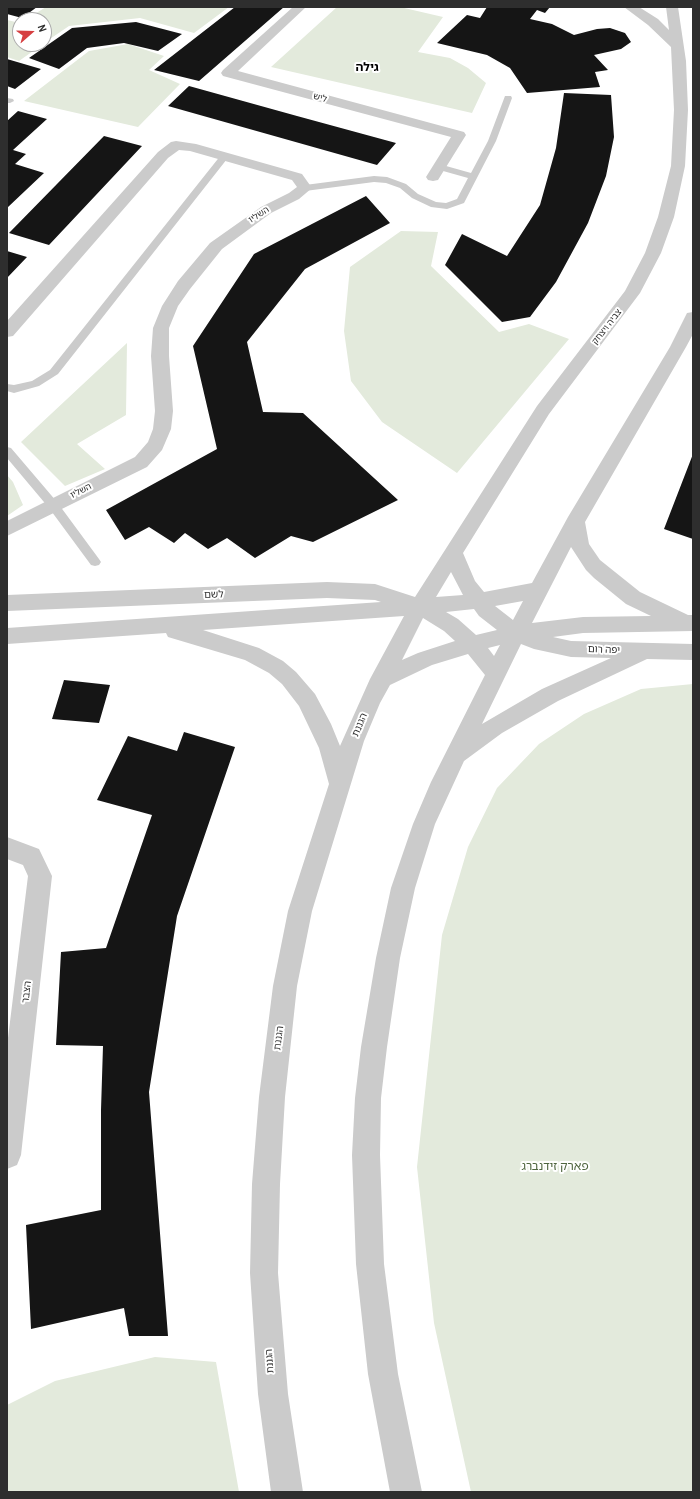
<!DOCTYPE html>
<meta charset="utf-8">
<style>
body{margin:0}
#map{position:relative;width:700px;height:1499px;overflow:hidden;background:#fff;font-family:"Archivo Narrow",sans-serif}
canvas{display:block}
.frame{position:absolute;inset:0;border:8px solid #2e2e2e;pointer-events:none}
.north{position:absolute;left:12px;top:12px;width:40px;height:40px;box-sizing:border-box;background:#fff;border:1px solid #ababab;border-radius:50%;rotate:70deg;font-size:11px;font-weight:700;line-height:16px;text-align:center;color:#2e2e2e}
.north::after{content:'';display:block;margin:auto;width:14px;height:18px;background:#d63f41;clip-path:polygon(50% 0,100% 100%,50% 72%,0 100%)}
</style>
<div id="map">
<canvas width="700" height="1499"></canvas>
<div class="frame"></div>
<div class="north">N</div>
</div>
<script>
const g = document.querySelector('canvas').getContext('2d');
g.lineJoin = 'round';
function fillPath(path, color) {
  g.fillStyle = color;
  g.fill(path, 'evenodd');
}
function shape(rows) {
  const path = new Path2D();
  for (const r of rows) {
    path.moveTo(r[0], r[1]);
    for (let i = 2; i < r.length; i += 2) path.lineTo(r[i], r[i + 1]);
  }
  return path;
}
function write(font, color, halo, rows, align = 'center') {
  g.font = font + ' "Archivo Narrow","Noto Sans Hebrew",sans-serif';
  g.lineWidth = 4;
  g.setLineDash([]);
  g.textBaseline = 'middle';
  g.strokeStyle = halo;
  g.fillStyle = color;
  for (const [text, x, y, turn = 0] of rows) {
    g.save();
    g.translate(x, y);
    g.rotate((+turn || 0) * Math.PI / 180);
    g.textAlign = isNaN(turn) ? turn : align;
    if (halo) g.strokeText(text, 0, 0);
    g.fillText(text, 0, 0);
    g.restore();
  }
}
fillPath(shape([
 [46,7,229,7,194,33,140,18,69,26,44,43,44,20,25,20],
 [337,7,400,7,443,17,418,52,450,58,468,68,486,83,472,113,271,67],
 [7,20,20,23,20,44,43,44,19,61,7,57],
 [128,44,164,56,149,70,180,84,138,127,24,101,89,51],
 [401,231,438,232,431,266,499,332,529,324,569,339,457,473,382,422,351,381,344,331,350,267],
 [127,343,126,415,77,444,105,469,65,486,21,442],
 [7,475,13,482,23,505,7,516],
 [693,684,693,1492,471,1492,434,1323,417,1167,442,935,468,847,497,788,539,744,584,714,641,689],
 [155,1357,216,1362,239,1492,7,1492,7,1405,55,1381]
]), '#e3eadc');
fillPath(shape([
 [7,7,37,7,22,18,7,14],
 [235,7,284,7,199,81,154,70],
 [487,7,550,7,545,13,537,10,530,19,552,24,574,35,597,29,610,28,625,33,631,42,621,49,594,55,608,70,595,72,600,87,527,93,510,68,487,55,437,43,467,15,480,18],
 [136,22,182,34,158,51,124,43,87,48,59,69,29,58,72,28],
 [7,59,41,69,15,89,7,86],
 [189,86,297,116,396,143,377,165,168,106],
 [564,93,611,95,614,137,606,176,588,223,556,282,530,317,502,322,445,265,462,234,507,256,540,205,556,148],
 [18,111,47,119,13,150,26,154,15,164,44,173,7,208,7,121],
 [104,136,142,146,49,245,9,233],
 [366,196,390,223,305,269,247,342,263,412,303,413,398,500,313,542,291,536,255,558,227,538,208,549,185,533,174,543,149,527,125,540,106,510,217,449,193,346,254,254],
 [7,251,27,257,7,278],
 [693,454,693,539,664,529],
 [64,680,110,685,99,723,52,719],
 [184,732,235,747,177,916,149,1092,168,1336,129,1336,124,1308,31,1329,26,1225,101,1210,101,1110,103,1046,56,1045,61,952,106,948,152,815,97,800,128,736,177,751]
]), '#151515');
fillPath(shape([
 [505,96,511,96,512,98,496,141,464,203,447,209,431,207,412,198,400,188,386,183,374,182,305,191,301,188,305,185,374,176,387,177,406,184,418,194,436,202,446,203,457,199,468,178,436,169,435,167,439,164,471,173,488,141,505,96],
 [7,98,13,99,14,101,10,103,7,103,7,98],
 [224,154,228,157,227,159,58,374,39,386,14,393,7,391,7,384,14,385,32,381,50,370,221,155,224,154],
 [7,447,11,448,57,502,99,559,101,562,99,565,95,566,91,565,49,508,7,458,7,447]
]), '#cbcbcb');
fillPath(shape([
 [293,7,306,7,238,71,464,132,466,135,438,180,433,181,428,180,426,177,451,137,223,76,221,73,223,70,293,7],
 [176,141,196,144,302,174,312,188,299,199,271,213,222,249,190,289,178,306,169,328,169,356,173,411,171,429,162,450,147,467,7,536,7,521,135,457,148,442,153,429,155,411,151,356,153,328,162,306,178,281,210,243,261,207,289,193,297,187,292,180,190,151,179,150,168,158,13,336,7,337,7,321,158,152,171,142,176,141],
 [7,837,39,849,52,876,21,1155,17,1165,7,1169,7,1046,28,876,23,865,7,859,7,837]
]), '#cbcbcb');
fillPath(shape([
 [624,7,639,7,658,19,669,30,666,7,678,7,686,61,688,110,685,166,674,217,661,253,640,293,549,414,463,553,475,581,484,592,532,583,568,517,670,347,687,313,693,312,693,334,686,347,585,522,589,544,600,560,640,592,688,615,693,615,693,631,583,633,553,637,571,641,693,644,693,660,647,659,558,701,502,733,464,761,435,824,415,888,400,958,387,1047,381,1098,380,1155,384,1264,398,1374,422,1492,390,1492,368,1374,356,1264,352,1155,355,1098,361,1047,376,958,391,888,413,824,431,782,485,675,468,654,432,665,390,685,380,703,364,741,312,911,297,986,285,1097,280,1184,278,1273,288,1394,303,1492,271,1492,258,1394,250,1273,252,1184,259,1097,273,986,288,911,329,784,319,748,299,706,282,684,269,673,245,660,168,637,166,633,7,644,7,628,381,602,375,600,327,598,7,611,7,595,327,582,375,584,415,597,537,406,625,291,645,253,658,217,671,166,674,110,671,47,648,25,624,7],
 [571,547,586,570,594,578,626,604,651,616,583,617,532,623,571,547],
 [451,572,463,595,436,597,451,572],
 [523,601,513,620,495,606,523,601],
 [474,609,479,616,497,630,476,635,458,619,446,612,474,609],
 [404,616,370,679,340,746,331,724,315,694,296,672,283,661,259,648,203,630,404,616],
 [423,618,444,631,455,641,418,653,402,660,423,618],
 [521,644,534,649,571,657,611,658,542,689,482,724,521,644],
 [500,645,494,656,488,648,500,645]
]), '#cbcbcb');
write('9px', '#2e2e2e', '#fff', [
 ["ליש",320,98,15],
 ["השליו",259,215,-33],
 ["צביה ויצחק",607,327,-52],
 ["השליו",81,491,-27]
]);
write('10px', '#2e2e2e', '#fff', [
 ["לשם",214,595,-2],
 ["יפה רום",604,650,2],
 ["הגננת",360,725,-67],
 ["הצבר",27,992,-83],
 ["הגננת",279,1038,-83],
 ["הגננת",270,1361,-94]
]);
write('bold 12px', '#000', '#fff', [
 ["גילה",367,68]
]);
write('12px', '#4f653f', '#fff', [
 ["פארק זידנברג",555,1167]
]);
</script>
